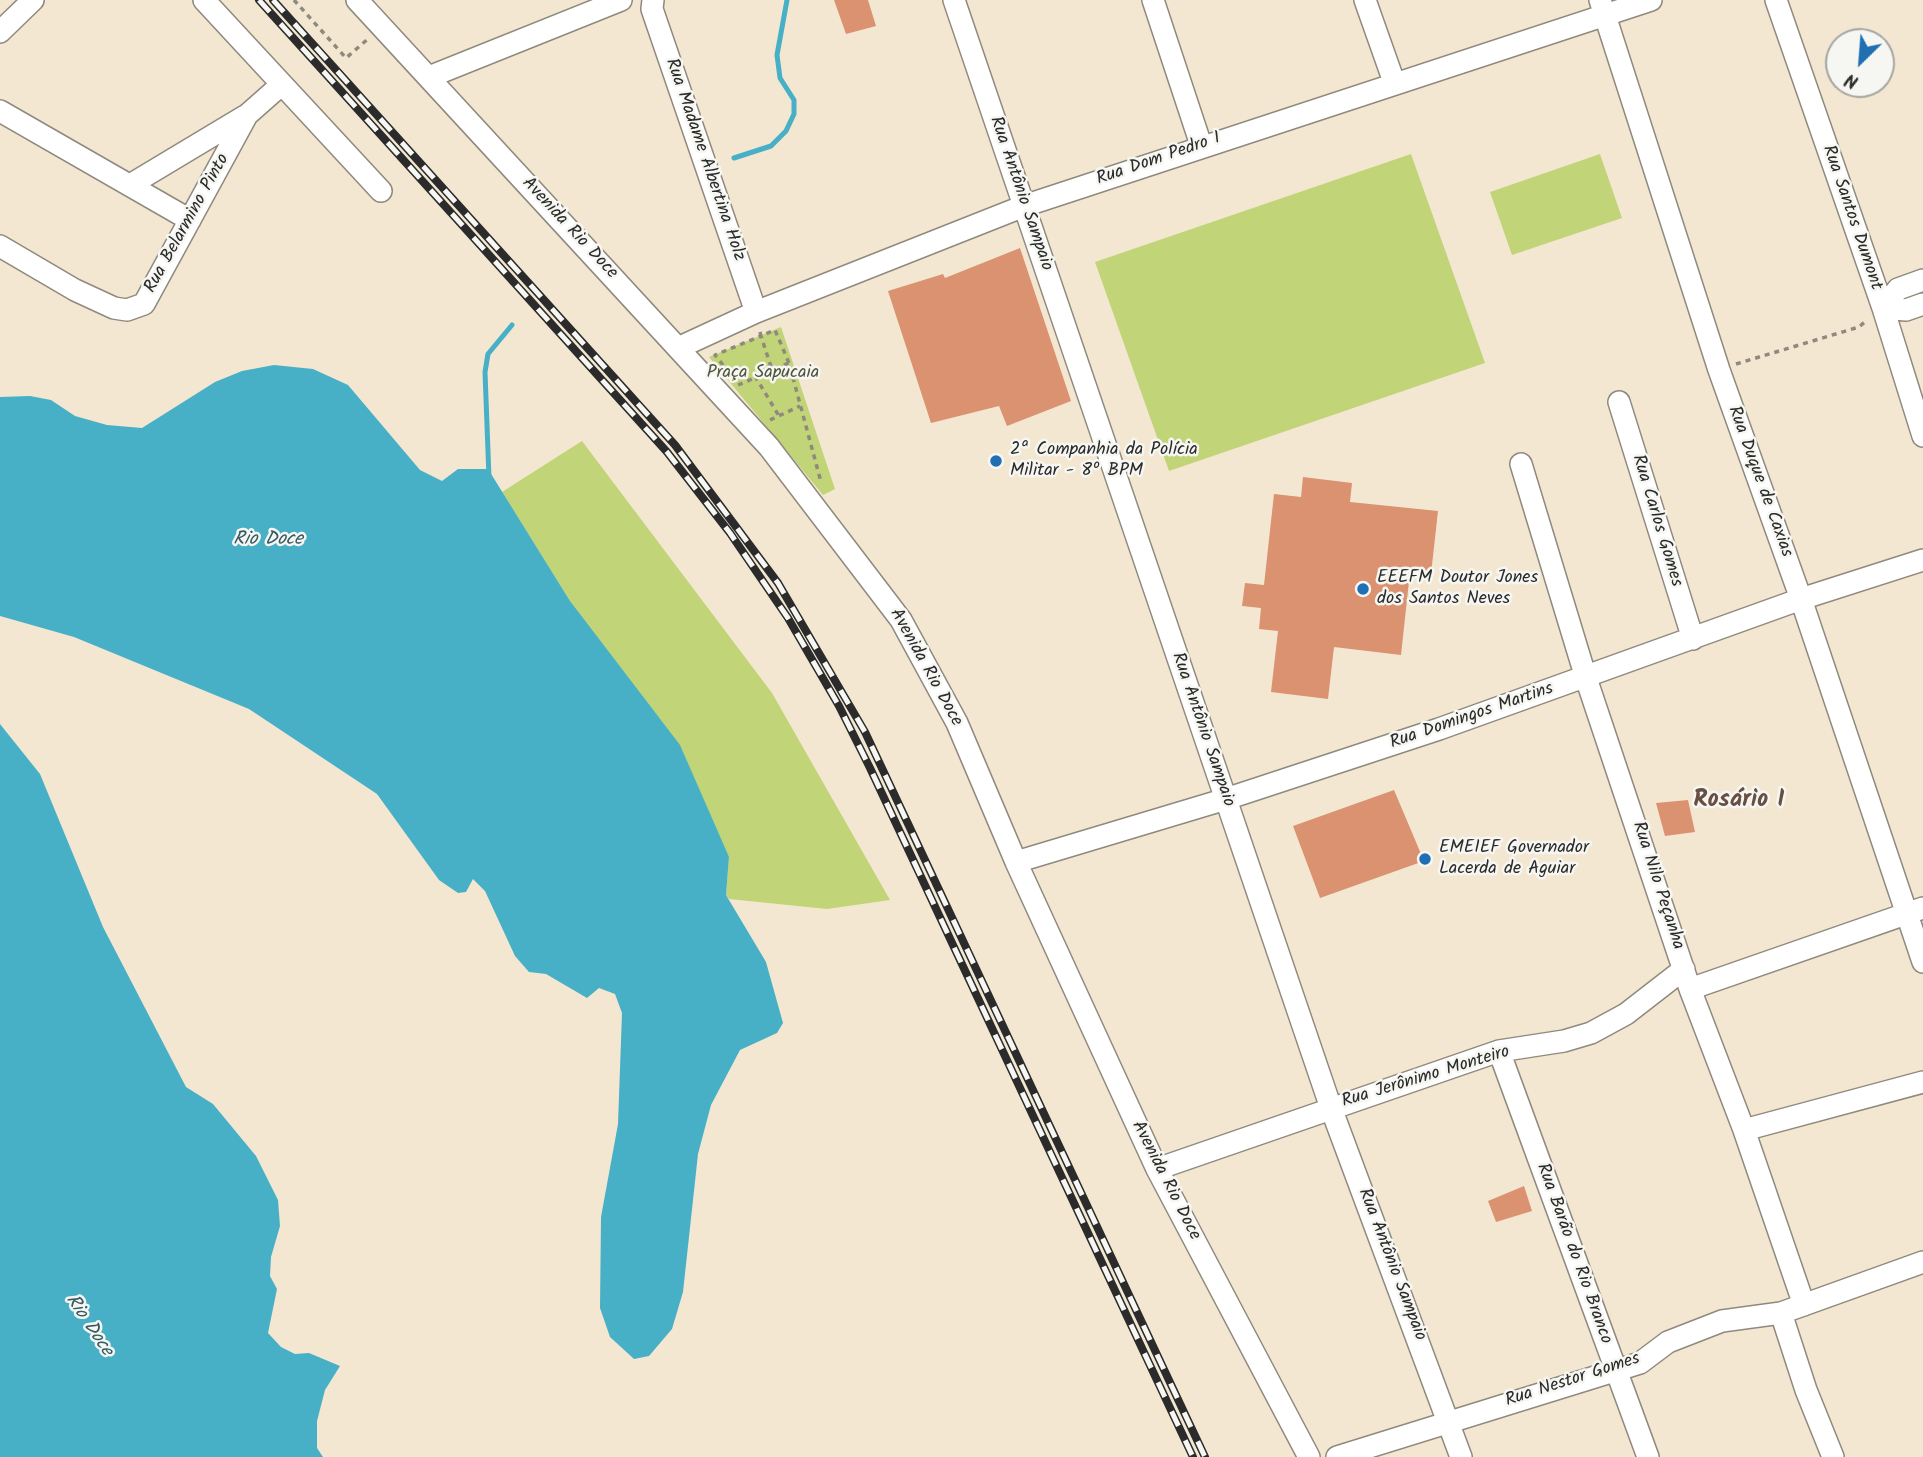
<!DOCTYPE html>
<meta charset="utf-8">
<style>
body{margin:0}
#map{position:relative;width:1923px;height:1457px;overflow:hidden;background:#f3e7d2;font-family:Kalam,sans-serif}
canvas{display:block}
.north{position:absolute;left:1825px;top:28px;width:70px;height:70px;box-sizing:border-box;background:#f6f6f2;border:2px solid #a5a5a2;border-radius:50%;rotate:205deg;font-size:19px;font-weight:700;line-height:28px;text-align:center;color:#2b2b2b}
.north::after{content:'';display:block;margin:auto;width:24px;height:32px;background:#1f6fb2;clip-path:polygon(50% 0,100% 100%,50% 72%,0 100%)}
</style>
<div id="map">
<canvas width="1923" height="1457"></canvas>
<div class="north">N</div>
</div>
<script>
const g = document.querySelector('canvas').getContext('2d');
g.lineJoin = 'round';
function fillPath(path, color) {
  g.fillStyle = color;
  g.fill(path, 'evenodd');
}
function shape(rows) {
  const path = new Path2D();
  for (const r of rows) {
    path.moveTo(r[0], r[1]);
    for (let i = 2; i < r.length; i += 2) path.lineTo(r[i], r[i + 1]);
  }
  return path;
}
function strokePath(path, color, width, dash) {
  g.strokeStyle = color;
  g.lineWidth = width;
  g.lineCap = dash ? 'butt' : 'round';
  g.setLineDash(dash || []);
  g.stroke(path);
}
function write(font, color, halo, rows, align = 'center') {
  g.font = font + ' Kalam,sans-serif';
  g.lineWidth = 5;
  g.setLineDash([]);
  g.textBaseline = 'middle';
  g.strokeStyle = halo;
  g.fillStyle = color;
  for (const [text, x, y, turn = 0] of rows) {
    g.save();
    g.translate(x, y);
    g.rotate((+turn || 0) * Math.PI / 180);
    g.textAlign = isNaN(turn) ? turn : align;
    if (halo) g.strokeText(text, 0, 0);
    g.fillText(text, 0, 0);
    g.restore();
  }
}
fillPath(shape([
 [1411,154,1485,363,1169,471,1095,262],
 [1600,154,1622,218,1512,255,1490,192],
 [781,327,835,489,823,495,709,357],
 [582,441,772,693,890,900,827,909,729,899,726,895,729,857,502,492]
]), '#c1d477');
fillPath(shape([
 [274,365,313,369,348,385,420,470,442,481,458,469,488,469,570,601,680,745,729,857,726,895,766,962,783,1023,777,1033,740,1050,711,1105,698,1154,683,1292,672,1329,649,1356,634,1359,610,1337,600,1308,601,1217,618,1124,622,1013,615,994,599,988,587,998,546,974,529,972,515,956,485,891,473,879,466,892,458,893,439,880,377,794,249,709,74,637,0,616,0,397,30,396,51,400,75,416,107,425,142,428,215,382,242,371],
 [0,724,40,774,103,927,186,1087,213,1104,256,1156,278,1200,280,1226,271,1257,270,1276,277,1289,268,1333,281,1347,295,1354,309,1353,340,1366,325,1390,317,1421,317,1448,323,1457,0,1457]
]), '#47b0c6');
strokePath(shape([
 [734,158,771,146,786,131,794,114,794,100,780,78,777,55,787,0],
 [489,478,485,372,488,354,512,325]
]), '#47b0c6', 5);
fillPath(shape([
 [834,0,868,0,876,26,846,34],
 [1020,248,1071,401,1007,426,999,406,931,423,888,291,943,274,945,278],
 [1303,477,1352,483,1350,502,1438,511,1431,574,1410,572,1401,655,1334,647,1328,699,1271,692,1278,631,1259,629,1261,608,1242,606,1245,583,1264,585,1274,494,1301,497],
 [1394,790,1424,861,1320,898,1293,826],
 [1688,800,1695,832,1665,836,1656,803],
 [1524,1186,1532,1211,1496,1222,1488,1201]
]), '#da9271');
const minor = shape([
 [204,0,381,191],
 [357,0,769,447,901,620,957,723,1016,862,1157,1169,1309,1457],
 [653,0,652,9,756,312],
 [954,0,1331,1108,1461,1457],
 [1153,0,1201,145],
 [1365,0,1394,82],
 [1600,0,1719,370,1801,599,1923,962],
 [1776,0,1883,308,1923,436],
 [0,32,33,0],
 [429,77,621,0],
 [0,111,190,220],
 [130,185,245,116],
 [0,246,75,290,114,308,127,310,144,304,247,115,281,85],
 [1883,308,1898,289,1923,280],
 [1883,308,1906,310,1923,304],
 [678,348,756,312,1024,206,1651,0],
 [1619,402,1693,639],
 [1521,464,1586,678,1690,989,1744,1130,1804,1305],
 [1016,862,1226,799,1439,729,1801,599,1923,560],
 [1690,989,1923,908],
 [1499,1051,1648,1457],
 [1744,1130,1923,1082],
 [1157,1169,1499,1051,1564,1041,1591,1033,1626,1014,1684,969],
 [1781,1313,1806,1390,1833,1457],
 [1337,1457,1640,1363,1668,1342,1722,1321,1781,1313,1923,1262]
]);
strokePath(minor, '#8f897e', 24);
strokePath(shape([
 [294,0,346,58,369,38],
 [760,332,761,336,775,330,789,363,821,482],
 [1736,364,1859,327,1867,320],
 [723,365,715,355,761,336,772,370],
 [755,376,779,416],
 [738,385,789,363],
 [770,420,800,406]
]), '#8f897e', 3.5, [5, 5]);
strokePath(minor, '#fff', 21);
const rail = shape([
 [259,0,667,452,730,533,788,618,839,706,870,768,1193,1457],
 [273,0,675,445,778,583,865,732,1205,1457]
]);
strokePath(rail, '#2b2b2b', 8);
strokePath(rail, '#f6f6f2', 5, [16]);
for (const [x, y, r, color] of [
 [996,461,7,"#1f6fb2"],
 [1363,589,7,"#1f6fb2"],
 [1425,859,7,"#1f6fb2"]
]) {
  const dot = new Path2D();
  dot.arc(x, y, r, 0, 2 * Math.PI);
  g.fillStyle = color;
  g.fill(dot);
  strokePath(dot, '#f6f6f2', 2.5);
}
write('18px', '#2b2b2b', '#f6f6f2', [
 ["Rua Madame Albertina Holz",704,160,71],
 ["Rua Dom Pedro I",1159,160,-19],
 ["Rua Antônio Sampaio",1020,194,71],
 ["Rua Santos Dumont",1851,218,71],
 ["Rua Belarmino Pinto",188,224,-61],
 ["Avenida Rio Doce",569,229,47],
 ["Rua Duque de Caxias",1759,482,70],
 ["Rua Carlos Gomes",1656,521,73],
 ["Avenida Rio Doce",925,668,61],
 ["Rua Domingos Martins",1472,717,-19],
 ["Rua Antônio Sampaio",1202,730,71],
 ["Rua Nilo Peçanha",1657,886,72],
 ["Rua Jerônimo Monteiro",1426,1078,-17],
 ["Avenida Rio Doce",1165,1181,63],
 ["Rua Barão do Rio Branco",1573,1254,70],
 ["Rua Antônio Sampaio",1391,1265,69],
 ["Rua Nestor Gomes",1573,1381,-18]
]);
write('18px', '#50553e', '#f6f6f2', [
 ["Praça Sapucaia",763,374]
]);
write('18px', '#2b2b2b', '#f6f6f2', [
 ["2ª Companhia da Polícia",1010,451],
 ["Militar - 8º BPM",1010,472],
 ["EEEFM Doutor Jones",1377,579],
 ["dos Santos Neves",1377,600],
 ["EMEIEF Governador",1439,849],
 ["Lacerda de Aguiar",1439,870]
], 'left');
write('italic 19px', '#355a61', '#f6f6f2', [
 ["Rio Doce",268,541],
 ["Rio Doce",88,1326,56]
]);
write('bold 24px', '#684f44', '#f6f6f2', [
 ["Rosário I",1739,802]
]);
</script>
